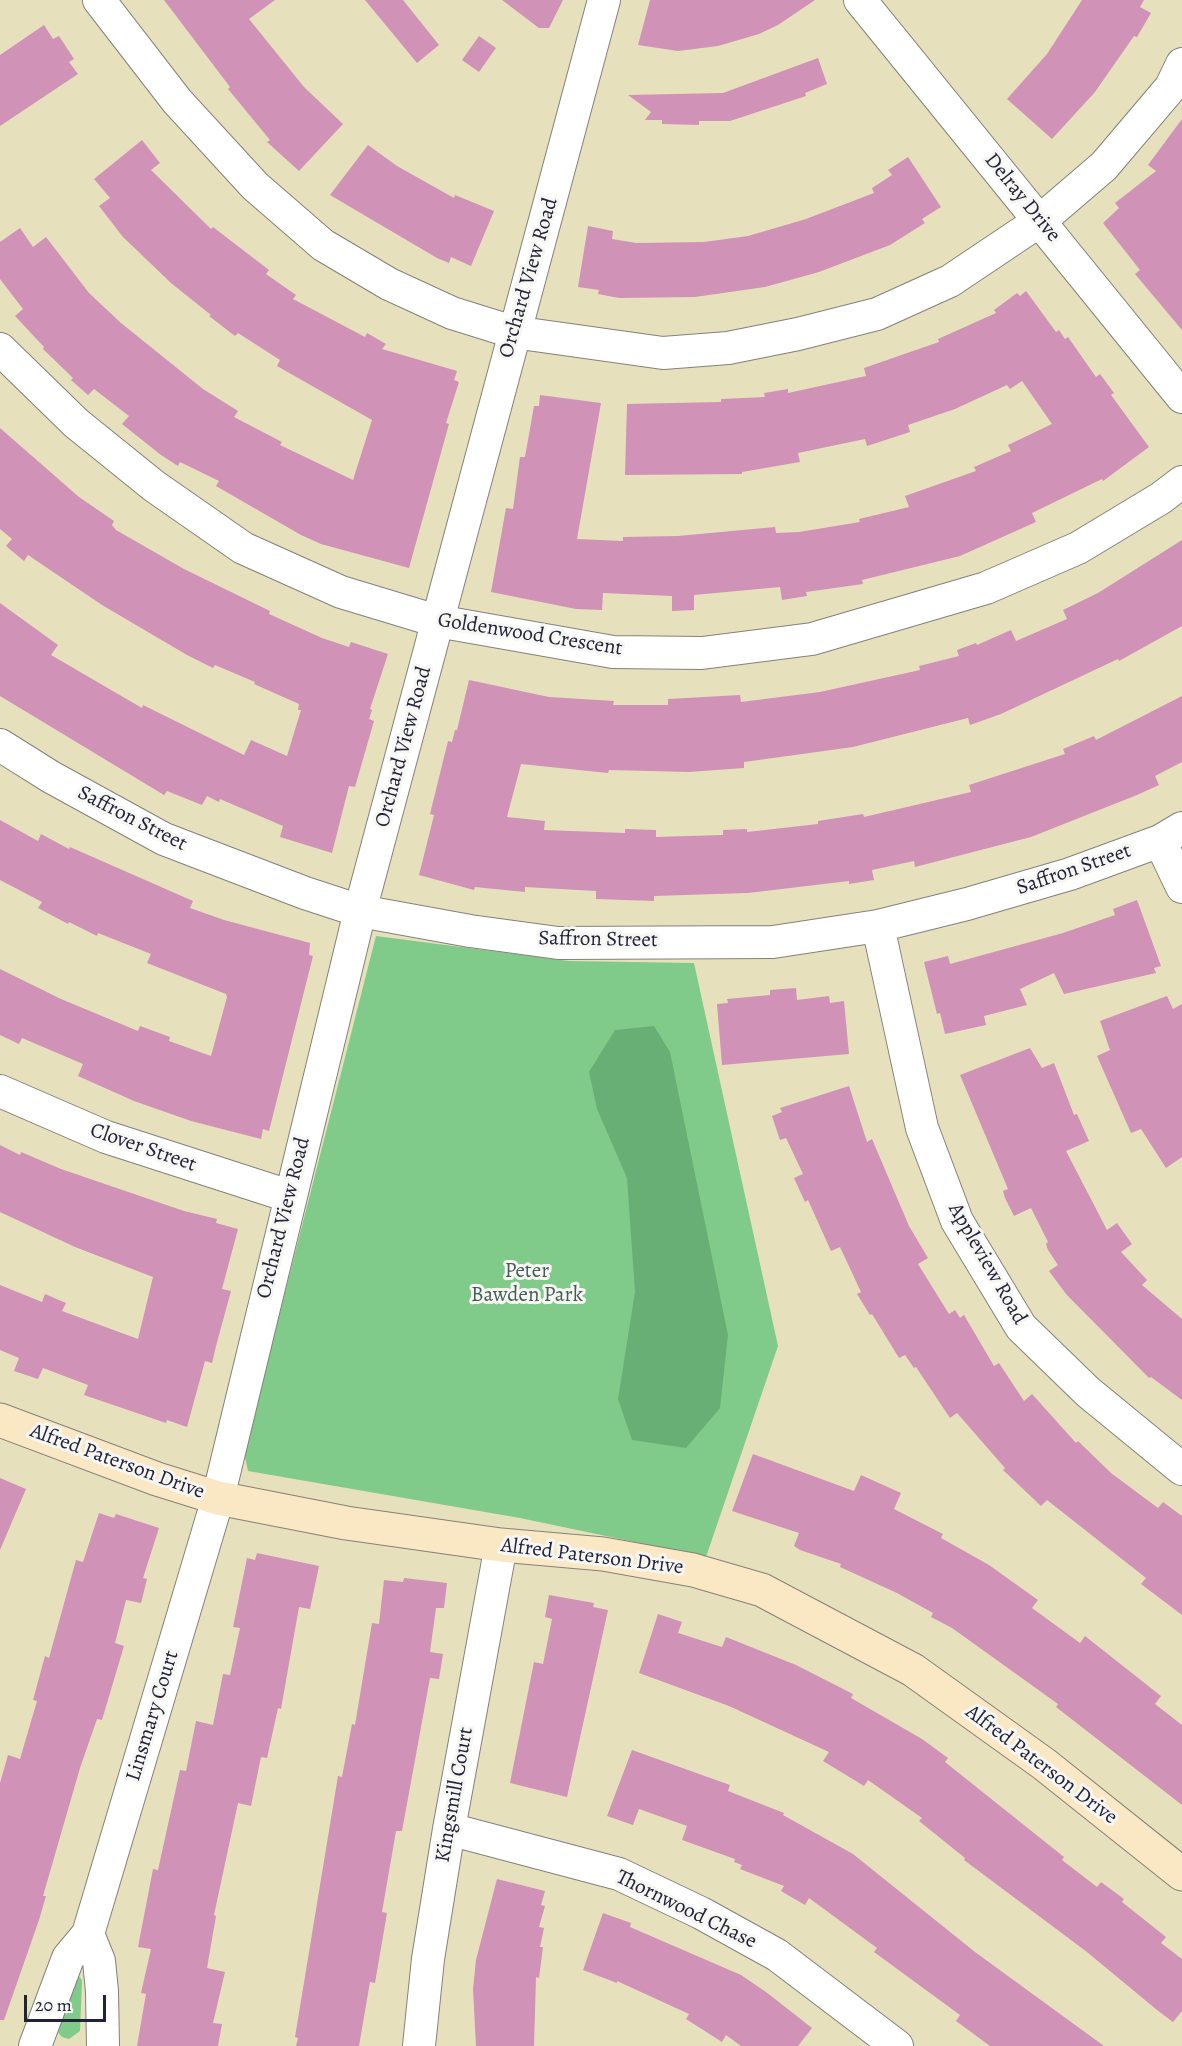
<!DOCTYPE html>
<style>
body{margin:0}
#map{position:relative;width:1182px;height:2046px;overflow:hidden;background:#e7e0bd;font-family:Alegreya,serif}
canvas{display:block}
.scale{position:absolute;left:24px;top:1995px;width:82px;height:27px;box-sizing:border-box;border:3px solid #22223b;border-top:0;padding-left:8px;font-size:18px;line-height:21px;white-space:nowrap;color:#22223b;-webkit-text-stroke:4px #f6f6f2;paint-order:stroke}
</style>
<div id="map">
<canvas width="1182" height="2046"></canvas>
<div class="scale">20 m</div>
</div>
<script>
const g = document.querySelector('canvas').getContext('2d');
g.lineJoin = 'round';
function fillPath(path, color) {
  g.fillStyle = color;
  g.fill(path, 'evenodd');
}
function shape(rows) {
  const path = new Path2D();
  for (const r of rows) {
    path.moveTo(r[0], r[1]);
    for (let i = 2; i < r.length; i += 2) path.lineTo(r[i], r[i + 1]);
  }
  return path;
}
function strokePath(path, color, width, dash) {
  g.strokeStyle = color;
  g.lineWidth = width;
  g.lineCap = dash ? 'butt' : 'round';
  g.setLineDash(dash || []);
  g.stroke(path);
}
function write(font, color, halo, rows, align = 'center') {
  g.font = font + ' Alegreya,serif';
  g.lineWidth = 6;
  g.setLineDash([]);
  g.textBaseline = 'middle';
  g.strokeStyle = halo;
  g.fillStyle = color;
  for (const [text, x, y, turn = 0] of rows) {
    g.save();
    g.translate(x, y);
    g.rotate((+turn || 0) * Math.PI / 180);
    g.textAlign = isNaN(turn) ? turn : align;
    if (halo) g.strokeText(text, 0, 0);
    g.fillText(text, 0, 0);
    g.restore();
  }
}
fillPath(shape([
 [376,936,569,961,694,963,778,1346,706,1557,520,1518,248,1471,244,1453],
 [76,1973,82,1980,80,2031,69,2039,62,2037,56,2030]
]), '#80cb89');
fillPath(shape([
 [654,1026,670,1052,728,1335,720,1408,686,1448,632,1440,618,1399,635,1292,627,1178,597,1109,589,1072,615,1030]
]), '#68af75');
fillPath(shape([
 [164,0,275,0,249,19,304,87,343,124,299,171,267,142,270,140,228,89,230,87],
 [365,0,403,0,439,45,417,63],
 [502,0,563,0,549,28,539,28],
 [650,0,815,0,778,25,759,34,718,46,678,51,638,45],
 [1082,0,1144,0,1140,7,1151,13,1137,37,1134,36,1095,92,1052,139,1007,99,1047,54],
 [44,25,53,39,59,36,74,59,69,62,78,74,0,126,0,55],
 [479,36,496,48,479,72,462,60],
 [818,58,827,84,805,93,806,96,730,121,699,121,699,125,662,124,662,120,645,120,651,112,628,95,723,93],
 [1182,119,1182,330,1135,274,1140,270,1103,223,1119,208,1115,203,1156,171,1148,165],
 [142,140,160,163,151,170,211,229,213,227,269,270,266,274,296,295,293,299,365,337,367,333,386,344,382,349,457,371,454,380,459,382,446,423,449,424,409,568,321,544,301,535,216,486,219,481,180,462,178,466,161,455,122,424,129,416,94,389,88,395,71,380,73,378,43,349,44,347,15,316,23,309,0,279,0,242,20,228,33,247,46,237,89,293,121,323,203,389,238,411,234,417,282,442,280,445,353,480,372,420,277,366,280,360,238,333,235,336,209,316,211,315,171,283,123,237,99,206,110,198,94,179],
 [368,145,397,166,454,198,455,195,494,211,471,266,451,257,449,263,437,258,330,195],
 [908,157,941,207,922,219,925,223,890,245,819,272,765,287,695,297,619,298,598,294,599,290,578,287,588,226,613,231,612,239,636,243,704,242,748,236,806,219,874,193,872,188,892,175,888,170],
 [1026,291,1056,332,1059,330,1065,339,1068,337,1096,377,1100,374,1114,393,1111,395,1149,447,1103,481,1102,479,1032,513,1036,522,960,556,862,580,863,584,806,592,807,596,782,600,780,587,694,595,694,610,672,611,672,596,603,593,602,610,576,609,491,592,506,508,513,509,520,457,525,457,534,406,539,406,540,395,601,403,577,539,623,541,623,537,678,536,775,527,776,533,799,532,860,522,859,519,909,507,905,496,976,471,974,467,1011,451,1008,445,1052,424,1022,381,1010,389,1007,385,955,409,908,425,910,432,867,446,865,439,798,453,800,462,742,472,742,474,625,475,627,404,721,402,721,399,765,397,764,393,788,389,788,393,866,376,864,368,939,342,938,339,996,313,994,310,1017,293,1020,296],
 [0,428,79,497,114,521,112,525,116,530,184,569,270,611,269,614,322,638,349,647,351,642,388,654,370,709,372,710,369,719,374,721,355,787,349,786,332,853,280,837,283,826,220,799,219,802,207,796,202,805,167,791,164,795,0,696,0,603,58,645,51,655,142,708,143,705,244,755,251,740,287,756,301,710,298,710,299,704,254,684,255,682,215,665,213,668,187,655,102,605,28,555,24,561,6,546,12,539,0,529],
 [1182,540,1182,626,1119,661,1118,659,1001,714,970,725,968,718,853,747,744,762,744,768,689,772,609,770,608,773,521,764,507,817,545,821,544,830,625,833,625,829,656,830,656,837,723,835,723,830,747,829,747,832,818,824,818,821,863,814,864,817,971,792,969,785,1065,754,1063,749,1094,736,1096,740,1182,696,1182,762,1155,776,1159,785,1137,795,1031,837,915,867,914,861,872,870,874,880,849,884,849,881,748,893,654,896,654,901,596,899,596,891,525,887,525,892,475,887,474,890,419,875,434,815,430,814,448,741,452,742,455,730,457,730,469,680,549,697,614,701,613,705,668,705,668,699,740,695,741,702,820,692,920,670,919,666,959,656,957,650,976,643,977,645,1011,630,1016,641,1067,619,1063,610,1098,593],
 [0,820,38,841,41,834,69,849,70,847,193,901,190,908,224,920,310,943,309,955,313,956,269,1131,263,1129,261,1139,191,1121,134,1101,78,1076,83,1064,22,1038,19,1044,0,1035,0,969,61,999,138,1031,140,1026,170,1037,169,1041,211,1056,227,997,226,994,147,963,151,954,98,933,97,936,69,922,68,924,38,908,42,902,0,880],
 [1137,900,1161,966,1154,968,1156,973,1064,994,1054,973,1020,989,1027,1005,984,1016,986,1025,945,1034,940,1013,937,1014,924,962,948,956,950,964,1063,933,1115,915,1113,909],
 [796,988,797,1000,829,996,830,1003,844,1001,849,1054,722,1065,717,1004,728,1003,727,999,770,995,770,990],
 [1167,996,1173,1009,1182,1004,1182,1157,1166,1168,1141,1129,1131,1133,1097,1056,1110,1050,1100,1021],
 [1030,1048,1042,1068,1054,1063,1074,1115,1077,1114,1089,1141,1066,1151,1107,1230,1117,1223,1132,1244,1121,1252,1147,1280,1142,1285,1182,1319,1182,1400,1151,1377,1149,1378,1066,1294,1049,1271,1058,1265,1048,1250,1046,1244,1048,1242,1031,1208,1014,1216,1005,1198,1003,1191,1008,1189,960,1075],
 [849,1086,867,1142,872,1139,909,1226,928,1258,918,1264,949,1314,955,1310,960,1318,964,1315,994,1366,999,1363,1024,1401,1032,1394,1076,1443,1078,1441,1111,1473,1158,1508,1163,1502,1182,1516,1182,1615,1141,1584,1146,1578,1047,1500,1041,1506,1003,1470,1005,1468,957,1413,950,1418,916,1367,914,1368,905,1355,899,1358,872,1314,870,1315,857,1294,861,1292,840,1247,831,1251,808,1200,805,1202,794,1178,803,1174,786,1138,780,1140,772,1116,782,1112,780,1108],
 [0,1145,20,1155,21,1152,61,1169,184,1211,217,1219,216,1223,238,1229,222,1289,231,1291,216,1346,212,1363,205,1361,187,1427,167,1420,166,1423,84,1395,88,1385,43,1368,38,1379,14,1371,19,1358,0,1350,0,1285,42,1302,45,1294,66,1303,62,1311,138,1339,153,1277,75,1247,0,1212],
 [753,1454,854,1491,861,1475,901,1493,894,1509,943,1534,941,1538,989,1565,1038,1600,1032,1608,1080,1643,1085,1636,1161,1696,1155,1704,1182,1725,1182,1805,1056,1707,1058,1704,952,1628,931,1617,933,1613,897,1593,840,1567,841,1564,800,1550,794,1546,799,1533,732,1511],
 [0,1478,26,1489,0,1550],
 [99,1513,114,1518,116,1514,159,1528,143,1578,147,1579,141,1603,126,1600,115,1643,124,1646,102,1720,97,1719,80,1768,43,1896,46,1896,39,1920,4,2020,0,2020,0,1783,8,1755,20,1759,37,1701,33,1700,45,1656,49,1658,76,1560,83,1562],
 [257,1553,319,1566,310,1609,299,1607,281,1709,278,1708,267,1758,261,1757,251,1806,238,1803,214,1915,216,1916,207,1968,225,1972,213,2023,222,2024,218,2046,137,2046,146,1994,141,1993,151,1949,138,1947,153,1869,158,1870,180,1770,186,1771,196,1721,213,1725,223,1674,230,1675,240,1628,233,1627,247,1558,255,1560],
 [404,1578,447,1583,444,1608,436,1608,430,1652,443,1654,439,1679,430,1678,402,1831,396,1831,382,1912,387,1913,375,1983,370,1982,359,2046,296,2046,298,2038,295,2037,338,1776,342,1777,352,1724,355,1725,372,1623,379,1624,384,1580,403,1582],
 [549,1595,594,1603,593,1607,608,1610,567,1797,510,1783,534,1662,543,1664,552,1619,545,1617],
 [658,1614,682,1622,678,1633,722,1647,726,1637,796,1665,853,1694,851,1698,922,1739,948,1758,945,1762,1064,1857,1062,1860,1097,1887,1101,1882,1124,1899,1122,1902,1166,1937,1161,1943,1182,1959,1182,2011,1173,2022,1157,2010,1087,1952,964,1860,965,1858,919,1821,922,1818,868,1780,864,1786,823,1761,829,1752,729,1706,639,1673],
 [632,1750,730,1785,728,1791,784,1813,783,1815,853,1854,975,1952,1104,2046,990,2046,956,2021,960,2015,874,1952,877,1948,809,1898,805,1905,781,1891,784,1886,740,1869,742,1865,734,1862,735,1859,682,1840,687,1826,639,1809,633,1825,607,1816],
 [497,1879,545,1891,541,1905,545,1906,539,1927,544,1928,540,1947,543,1947,539,1978,536,1977,534,2046,476,2046,473,1989,476,1960],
 [603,1913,631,1923,630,1927,741,1975,766,1992,812,2028,798,2046,741,2046,726,2035,722,2042,686,2019,689,2014,617,1981,617,1983,583,1970]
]), '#d092b7');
const street = shape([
 [99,0,177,101,255,186,323,245,389,284,452,313,513,332,663,353,728,348,798,334,877,314,950,281,1041,220,1104,166,1171,87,1182,64],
 [860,0,1182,397],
 [0,349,76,423,154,486,243,548,341,592,437,621,613,652,702,653,812,639,986,588,1078,548,1161,498,1182,482],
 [0,745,51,777,164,839,305,893,360,911,470,931,558,943,773,942,878,926,967,904,1070,874,1160,841,1182,828],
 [1160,841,1182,887],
 [878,926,922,1128,957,1221,1021,1327,1088,1392,1182,1469],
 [0,1091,106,1137,289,1196],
 [449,1829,619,1874,701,1913,777,1955,897,2046],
 [88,1934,99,1961,102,1991,103,2046],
 [35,2046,68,1958,88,1934,218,1498,360,911,604,0],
 [419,2046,428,1959,449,1829,501,1545]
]);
const secondary = shape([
 [0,1420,157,1479,218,1498,346,1523,501,1545,603,1554,693,1570,762,1590,913,1670,1044,1764,1182,1874]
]);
strokePath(street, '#84817c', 34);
strokePath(secondary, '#84817c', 35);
strokePath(street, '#fff', 32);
strokePath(secondary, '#fae7c3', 33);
write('21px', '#22223b', '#f6f6f2', [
 ["Delray Drive",1022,198,51],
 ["Orchard View Road",529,278,-74],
 ["Goldenwood Crescent",530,635,9],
 ["Orchard View Road",404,747,-75],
 ["Saffron Street",132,819,27],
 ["Saffron Street",1074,870,-19],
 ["Saffron Street",598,940,1],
 ["Clover Street",143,1148,19],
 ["Orchard View Road",284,1218,-76],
 ["Appleview Road",987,1264,60],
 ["Alfred Paterson Drive",117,1462,20],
 ["Alfred Paterson Drive",592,1557,7],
 ["Linsmary Court",153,1716,-73],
 ["Alfred Paterson Drive",1041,1765,37],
 ["Kingsmill Court",455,1795,-80],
 ["Thornwood Chase",686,1910,26]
]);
write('21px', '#435d56', '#f6f6f2', [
 ["Peter",527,1272],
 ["Bawden Park",527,1296]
]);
</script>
